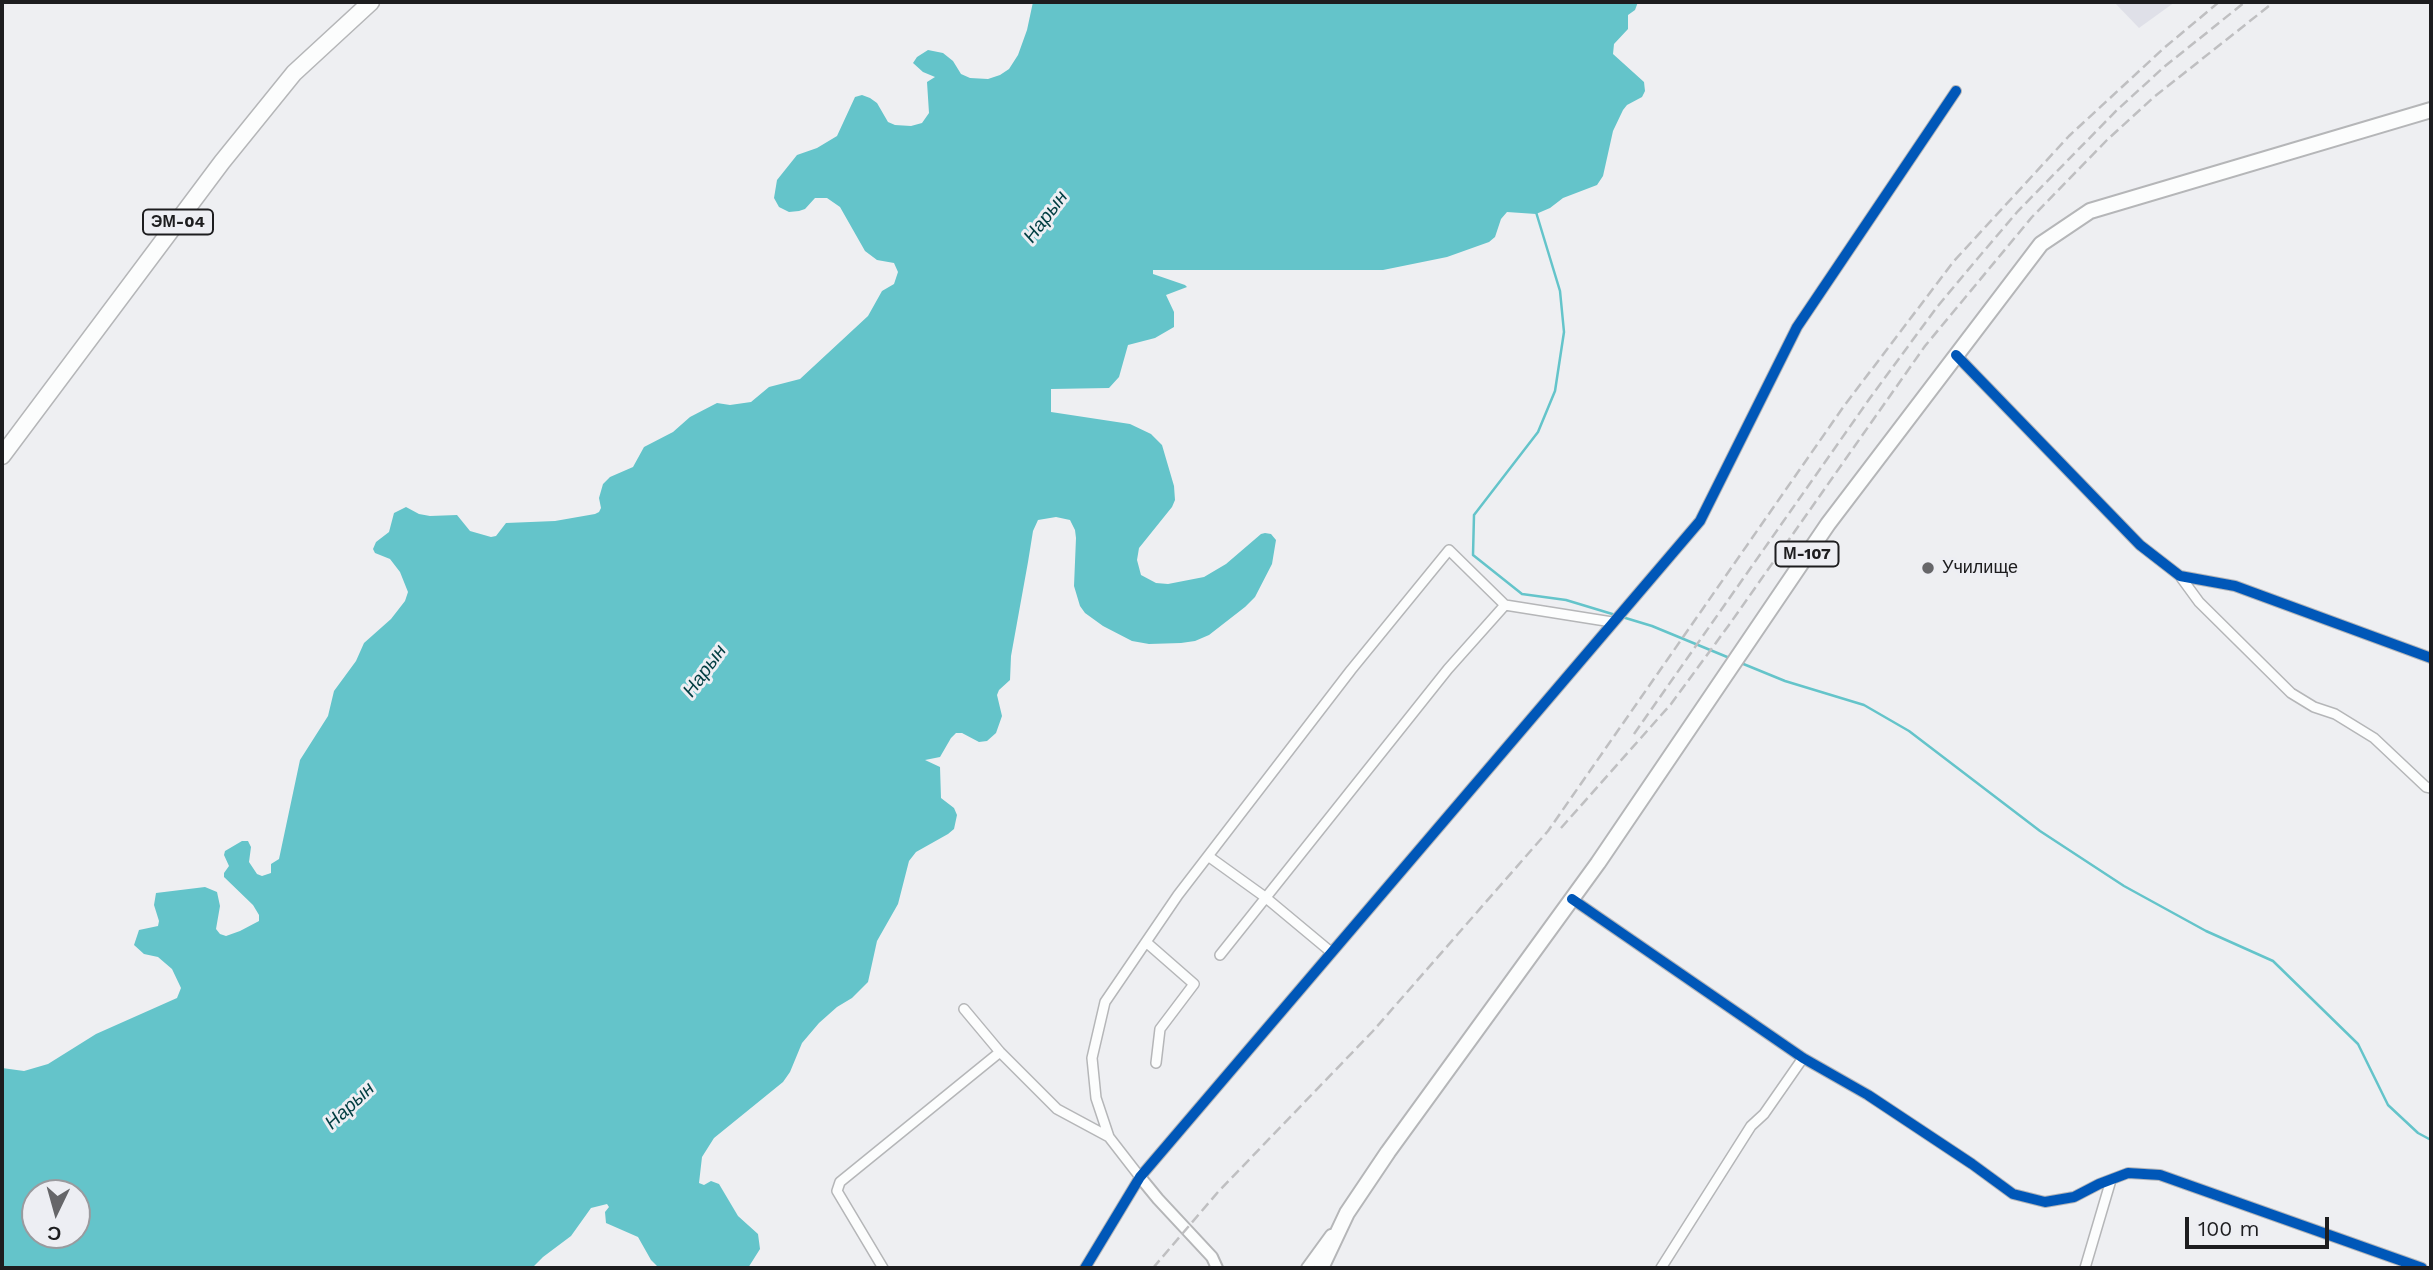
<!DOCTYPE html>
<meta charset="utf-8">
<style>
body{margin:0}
#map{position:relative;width:2433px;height:1270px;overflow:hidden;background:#eeeff2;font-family:"Work Sans",sans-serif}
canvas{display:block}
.frame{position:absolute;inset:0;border:4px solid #1d1d1f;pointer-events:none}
.north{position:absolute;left:21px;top:1179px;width:70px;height:70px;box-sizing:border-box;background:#edeef3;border:2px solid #9a9a9e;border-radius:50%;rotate:185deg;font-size:19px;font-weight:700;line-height:28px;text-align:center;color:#1d1d1f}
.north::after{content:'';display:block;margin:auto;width:24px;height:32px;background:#666669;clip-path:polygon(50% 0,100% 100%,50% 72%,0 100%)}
.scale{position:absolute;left:2185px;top:1217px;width:144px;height:32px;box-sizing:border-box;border:4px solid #1d1d1f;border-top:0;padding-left:9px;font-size:21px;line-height:24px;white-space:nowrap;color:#1d1d1f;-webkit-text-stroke:5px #edeef3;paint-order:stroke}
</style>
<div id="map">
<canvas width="2433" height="1270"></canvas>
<div class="frame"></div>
<div class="north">С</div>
<div class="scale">100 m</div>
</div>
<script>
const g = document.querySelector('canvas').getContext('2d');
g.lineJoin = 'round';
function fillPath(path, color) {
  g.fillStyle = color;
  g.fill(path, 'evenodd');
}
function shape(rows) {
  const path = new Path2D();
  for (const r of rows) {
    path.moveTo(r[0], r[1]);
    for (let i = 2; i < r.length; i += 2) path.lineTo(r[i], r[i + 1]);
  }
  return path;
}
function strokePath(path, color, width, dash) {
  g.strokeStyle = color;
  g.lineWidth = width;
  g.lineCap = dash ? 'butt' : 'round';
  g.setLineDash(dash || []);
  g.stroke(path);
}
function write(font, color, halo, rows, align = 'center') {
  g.font = font + ' "Work Sans",sans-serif';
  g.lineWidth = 6;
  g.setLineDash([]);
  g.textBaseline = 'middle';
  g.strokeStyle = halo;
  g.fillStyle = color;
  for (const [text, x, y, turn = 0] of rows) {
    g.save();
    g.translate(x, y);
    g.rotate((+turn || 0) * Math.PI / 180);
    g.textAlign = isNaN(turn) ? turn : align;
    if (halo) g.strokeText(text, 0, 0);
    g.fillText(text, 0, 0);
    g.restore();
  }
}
fillPath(shape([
 [2114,2,2175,2,2139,28]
]), '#dfe0e8');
fillPath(shape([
 [1033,2,1638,2,1635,10,1628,15,1628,29,1614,44,1613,54,1644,82,1645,91,1642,97,1627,105,1623,110,1613,131,1603,176,1597,185,1563,198,1550,208,1536,214,1507,212,1501,219,1495,237,1489,242,1447,257,1383,270,1153,270,1153,274,1185,285,1187,287,1166,295,1174,312,1174,327,1155,338,1128,345,1119,377,1109,388,1051,389,1051,412,1130,424,1151,434,1162,445,1174,486,1175,500,1172,507,1139,548,1137,560,1141,575,1156,583,1168,584,1204,577,1226,564,1261,534,1265,533,1271,534,1276,540,1272,564,1255,597,1245,607,1209,635,1195,641,1181,643,1149,644,1132,641,1103,626,1085,613,1080,606,1074,586,1076,538,1075,530,1070,520,1056,517,1038,520,1033,531,1028,562,1011,656,1010,680,999,690,997,695,1002,716,996,733,987,741,979,742,962,733,956,733,951,738,940,757,925,760,940,767,941,798,954,808,957,815,954,829,948,834,916,852,909,861,898,904,877,941,868,982,852,998,837,1007,819,1023,802,1043,790,1072,783,1082,714,1138,702,1157,699,1183,704,1185,711,1181,719,1184,738,1216,758,1234,760,1249,748,1268,659,1268,651,1260,638,1237,606,1223,605,1212,609,1207,607,1204,591,1208,571,1236,543,1257,532,1268,2,1268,2,1068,24,1071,48,1064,96,1034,177,998,181,988,172,969,158,957,144,954,134,945,139,930,158,926,159,921,154,905,156,893,205,887,217,892,220,906,216,929,220,934,226,936,240,931,259,921,259,915,253,905,224,877,224,873,229,866,224,855,225,851,242,841,248,841,251,847,249,862,257,874,262,876,271,873,271,864,279,859,300,760,328,716,334,691,356,661,364,643,391,619,405,601,408,592,400,572,390,559,375,553,373,549,376,542,389,532,394,513,406,507,419,514,430,516,457,515,470,531,491,537,496,536,506,523,555,521,595,514,599,512,601,508,599,498,603,484,610,477,633,467,644,447,673,432,690,417,717,403,730,405,751,402,769,387,800,379,868,316,882,291,894,284,898,272,894,263,877,260,865,251,840,207,827,198,815,198,805,209,799,211,789,212,779,207,774,198,777,180,797,155,817,148,837,136,855,97,862,95,870,98,877,103,888,122,895,125,911,126,922,123,929,113,927,82,935,77,923,72,913,63,917,57,928,50,943,53,953,61,961,74,970,78,988,79,1000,75,1009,69,1018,55,1027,30],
 [35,1193,77,1193,77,1235,35,1235]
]), '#64c4ca');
strokePath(shape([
 [1536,212,1560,291,1564,332,1555,391,1538,432,1474,515,1473,555,1522,594,1566,600,1652,626,1732,659],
 [1741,663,1785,681,1864,705,1909,731,2040,831,2124,886,2206,931,2273,961,2358,1044,2388,1105,2418,1133,2431,1140]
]), '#64c4ca', 2.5);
const minor = shape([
 [1956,355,2140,545,2180,576,2235,586,2431,658],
 [2180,576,2199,602,2291,693,2314,707,2335,714,2374,738,2426,787,2431,788],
 [1208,856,1265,897,1331,952],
 [1572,899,1803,1058,1868,1095,1972,1164,2013,1194,2045,1202,2074,1197,2099,1184,2128,1173,2160,1175,2422,1268],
 [1146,942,1194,984,1160,1029,1156,1063],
 [1220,955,1448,669,1505,605,1612,622],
 [964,1009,1000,1052,1057,1109,1109,1137],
 [1140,1177,1109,1137,1096,1098,1092,1058,1105,1002,1178,895,1351,670,1449,550,1505,605],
 [883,1268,837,1191,840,1182,1000,1052],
 [1085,1268,1140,1177,1700,521,1797,327,1956,91],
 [1661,1268,1751,1126,1764,1114,1803,1058],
 [2085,1268,2111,1180]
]);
const tertiary = shape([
 [1140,1177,1158,1199,1212,1257,1217,1268],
 [1307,1268,1331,1235]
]);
const primary = shape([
 [1321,1268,1347,1213,1388,1152,1598,863,1828,524,2041,244,2090,211,2431,110]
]);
const trunk = shape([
 [2,456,222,162,294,73,371,2]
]);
strokePath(minor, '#b5b6b8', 12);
strokePath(tertiary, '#b5b6b8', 14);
strokePath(primary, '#b5b6b8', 18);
strokePath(trunk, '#b5b6b8', 19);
strokePath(minor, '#fcfdfd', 9);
strokePath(tertiary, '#fcfdfd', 10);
strokePath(primary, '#fcfdfd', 14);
strokePath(trunk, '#fcfdfd', 16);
strokePath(shape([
 [1634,734,1870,398,1937,307,1978,258,2018,211,2117,110,2164,67,2245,2],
 [1561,828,1671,704,1729,625,1925,346,2032,217,2107,140,2154,97,2274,2],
 [1153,1268,1218,1192,1373,1031,1548,831,1844,406,1954,261,2069,136,2164,48,2219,2]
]), '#bfbfc1', 2.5, [10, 5]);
strokePath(shape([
 [1956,355,2140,545,2180,576,2235,586,2431,658],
 [1572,899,1803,1058,1868,1095,1972,1164,2013,1194,2045,1202,2074,1197,2099,1184,2128,1173,2160,1175,2422,1268],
 [1085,1268,1140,1177,1700,521,1797,327,1956,91]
]), '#0057b8', 10);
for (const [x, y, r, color] of [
 [1928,568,7,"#666669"]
]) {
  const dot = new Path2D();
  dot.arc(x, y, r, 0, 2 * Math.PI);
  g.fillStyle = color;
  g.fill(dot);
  strokePath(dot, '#edeef3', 2.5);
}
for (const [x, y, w] of [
 [178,222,70],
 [1807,554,63]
]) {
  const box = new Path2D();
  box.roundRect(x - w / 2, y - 12.5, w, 25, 5);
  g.fillStyle = '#edeef3';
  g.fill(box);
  strokePath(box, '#1d1d1f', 2);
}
write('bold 16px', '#1d1d1f', null, [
 ["ЭМ-04",178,222],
 ["М-107",1807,554]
]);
write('18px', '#1d1d1f', '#edeef3', [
 ["Училище",1942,568]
], 'left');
write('italic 19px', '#003d41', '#edeef3', [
 ["Нарын",1046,217,-53],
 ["Нарын",705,671,-54],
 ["Нарын",350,1106,-43]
]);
</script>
